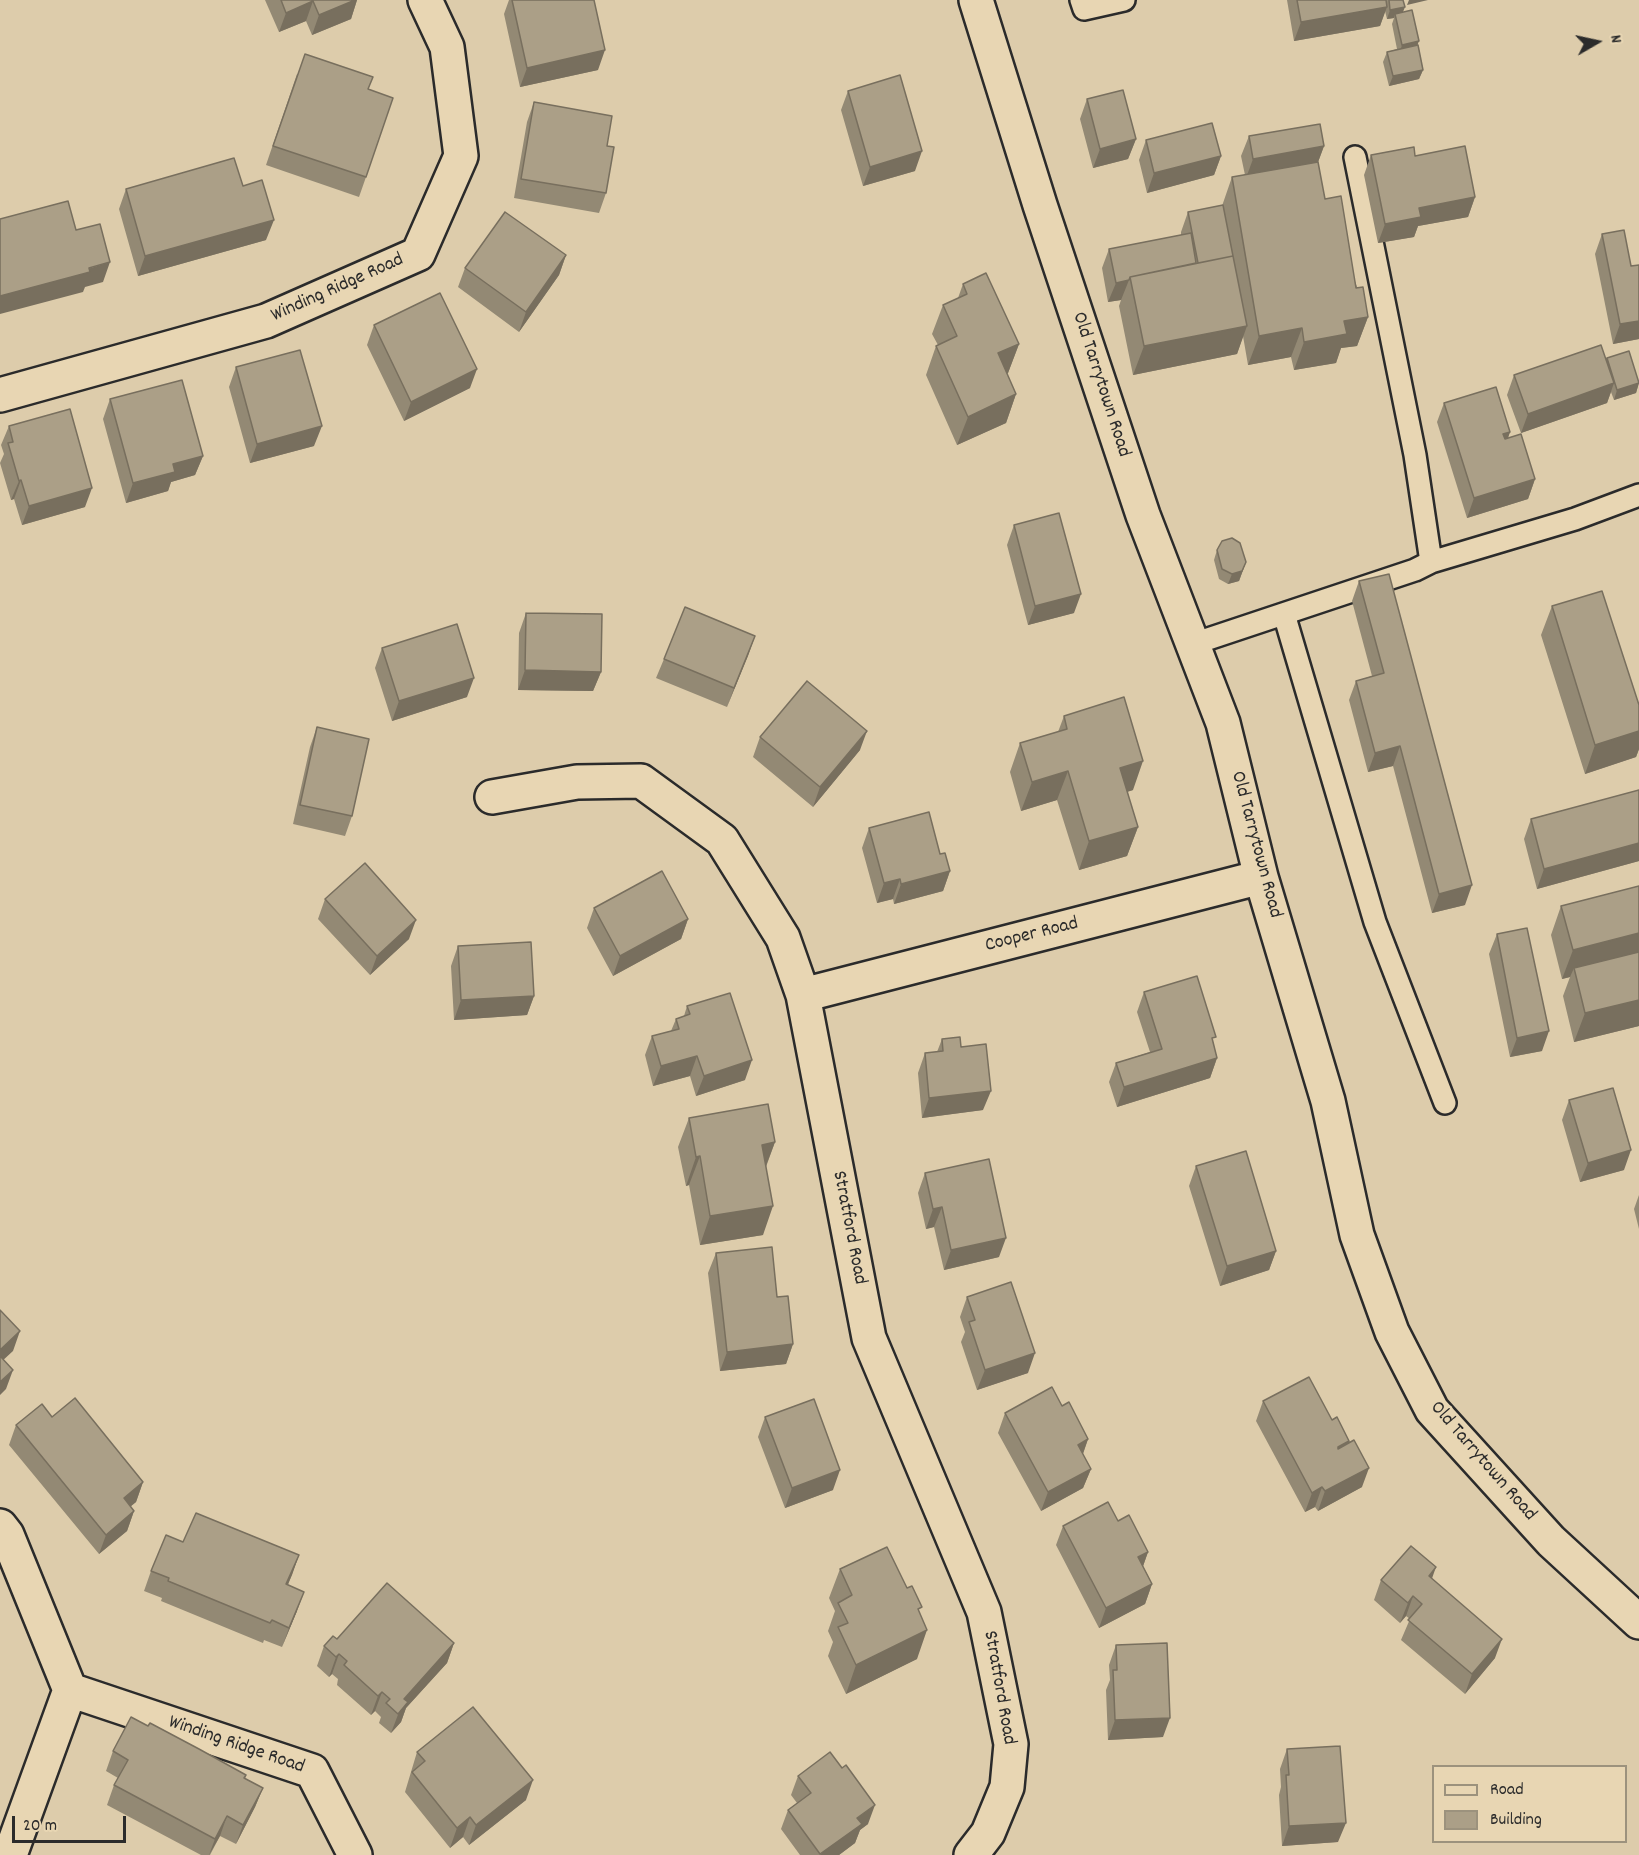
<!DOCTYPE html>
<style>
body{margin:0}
#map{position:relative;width:1639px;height:1855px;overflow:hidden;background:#ddccab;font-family:Dekko,sans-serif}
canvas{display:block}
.legend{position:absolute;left:1432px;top:1765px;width:195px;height:78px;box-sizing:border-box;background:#e8d6b3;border:2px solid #9c927d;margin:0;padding:8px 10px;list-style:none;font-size:18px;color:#2b2b2b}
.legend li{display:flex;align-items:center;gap:12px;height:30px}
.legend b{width:30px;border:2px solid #9c927d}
.north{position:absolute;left:1567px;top:12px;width:60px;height:60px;-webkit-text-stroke:4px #e8d6b3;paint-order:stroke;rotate:81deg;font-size:16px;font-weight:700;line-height:24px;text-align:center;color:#2b2b2b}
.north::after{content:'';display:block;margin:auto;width:21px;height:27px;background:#2b2b2b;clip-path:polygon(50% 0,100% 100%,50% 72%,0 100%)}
.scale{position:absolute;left:12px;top:1816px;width:114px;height:27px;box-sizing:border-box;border:3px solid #2b2b2b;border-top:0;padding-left:8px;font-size:18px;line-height:21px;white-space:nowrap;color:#2b2b2b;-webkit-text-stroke:4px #e8d6b3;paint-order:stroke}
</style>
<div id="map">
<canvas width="1639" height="1855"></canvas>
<ul class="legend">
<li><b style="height:8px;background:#e8d6b3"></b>Road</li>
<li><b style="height:16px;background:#ab9f87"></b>Building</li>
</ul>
<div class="north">N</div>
<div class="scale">20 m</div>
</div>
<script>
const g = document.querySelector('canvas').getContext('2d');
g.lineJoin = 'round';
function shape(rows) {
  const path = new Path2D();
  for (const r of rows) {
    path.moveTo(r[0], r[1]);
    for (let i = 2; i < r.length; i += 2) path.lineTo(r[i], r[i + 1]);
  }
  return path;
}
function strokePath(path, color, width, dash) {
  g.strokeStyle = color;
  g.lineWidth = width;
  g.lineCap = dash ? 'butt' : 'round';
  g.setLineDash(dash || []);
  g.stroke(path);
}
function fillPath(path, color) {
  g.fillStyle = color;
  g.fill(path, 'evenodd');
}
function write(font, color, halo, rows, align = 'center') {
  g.font = font + ' Dekko,sans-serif';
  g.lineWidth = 5;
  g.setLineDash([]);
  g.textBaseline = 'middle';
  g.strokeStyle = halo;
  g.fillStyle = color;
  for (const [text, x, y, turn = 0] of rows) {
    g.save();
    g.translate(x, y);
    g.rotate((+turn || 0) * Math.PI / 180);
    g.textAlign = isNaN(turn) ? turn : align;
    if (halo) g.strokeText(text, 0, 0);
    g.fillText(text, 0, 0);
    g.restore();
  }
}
const service = shape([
 [1081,0,1084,9,1124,0],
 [1431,562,1575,519,1639,495],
 [1284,614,1375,922,1445,1103],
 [1193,644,1415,570,1431,562,1415,455,1355,157]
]);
const minor = shape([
 [976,0,1040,205,1143,515,1223,723,1261,877,1328,1101,1357,1235,1392,1332,1432,1410,1551,1541,1639,1622],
 [0,395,266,321,418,254,461,156,447,47,425,0],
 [492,797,577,782,641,781,722,840,783,938,803,995,869,1338,984,1612,1011,1744,1007,1787,988,1833,971,1855],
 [803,995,1261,877],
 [0,1526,7,1535,70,1690],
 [10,1855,70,1690,312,1771,355,1855]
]);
strokePath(service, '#2b2b2b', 26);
strokePath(minor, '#2b2b2b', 38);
strokePath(service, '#e8d6b3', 21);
strokePath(minor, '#e8d6b3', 33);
fillPath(shape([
 [265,0,357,0,351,19,312,35,306,21,279,32],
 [509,0,594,0,598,70,520,87,504,14],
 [1287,0,1403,0,1403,12,1418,45,1423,70,1419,79,1389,86,1383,62,1387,52,1397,49,1392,24,1394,18,1387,19,1385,11,1380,26,1294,41],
 [297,74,368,89,366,177,359,197,266,165],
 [848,91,915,171,863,186,841,110],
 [1087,99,1136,139,1128,159,1093,168,1080,119],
 [534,102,607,146,606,193,599,213,514,198,527,122],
 [1249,136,1324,146,1318,162,1325,199,1368,317,1357,346,1341,348,1336,363,1294,370,1291,357,1248,365,1243,336,1237,354,1133,375,1119,306,1121,300,1108,302,1102,268,1109,249,1181,235,1181,232,1188,212,1222,206,1232,177,1245,175,1241,156],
 [1146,140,1221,156,1214,175,1147,193,1139,160],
 [1371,155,1415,156,1475,197,1468,217,1418,226,1414,237,1378,243,1364,175],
 [243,186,266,240,138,276,119,209,126,189],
 [1602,234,1631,266,1639,339,1613,344,1595,254],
 [566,255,559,275,519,332,458,287,465,268],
 [963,284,1019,344,1008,373,1007,374,1016,394,1006,423,957,445,926,375,936,346,938,345,932,334,943,305,958,298],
 [374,325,470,388,404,421,367,345],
 [1607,358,1639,382,1636,393,1614,400,1611,392,1607,403,1521,433,1507,395,1514,375,1606,360],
 [236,367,314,446,250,463,229,387],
 [110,399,203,456,195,475,171,482,168,491,126,503,103,419],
 [1444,403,1510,432,1508,438,1535,479,1528,499,1467,518,1437,422],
 [9,426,85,507,22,525,14,499,11,500,0,463,4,454,1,445],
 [1014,525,1074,613,1028,625,1007,545],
 [1217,550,1246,562,1239,581,1228,584,1219,579,1214,560],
 [1359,581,1465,905,1432,913,1393,766,1368,772,1349,700,1356,681,1372,676,1352,601],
 [1552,606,1639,705,1639,749,1636,757,1585,774,1541,635],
 [526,613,601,672,593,691,518,690,519,633],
 [755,636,727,707,656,678,664,659],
 [382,648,467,697,392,721,375,668],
 [1064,716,1133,790,1127,792,1138,827,1127,856,1079,870,1057,800,1021,811,1010,772,1020,743,1058,732],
 [317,727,352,816,345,836,293,824,310,747],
 [760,737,860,750,813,807,753,757],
 [1639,790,1639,861,1537,889,1524,839,1531,819],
 [869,828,940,854,950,871,943,891,894,904,893,899,877,903,862,848],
 [1639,886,1639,1026,1574,1042,1563,996,1570,977,1562,979,1551,935,1561,906],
 [325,899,409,939,370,975,318,919],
 [594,908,688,919,681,939,613,976,587,928],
 [1497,934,1542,1051,1510,1057,1489,954],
 [458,946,534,996,527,1015,454,1020,451,966],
 [1144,992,1213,1044,1217,1058,1210,1078,1117,1107,1109,1082,1116,1063,1150,1052,1137,1012],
 [687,1006,745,1080,696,1096,690,1076,653,1086,645,1055,652,1036,671,1031,676,1019,684,1016],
 [942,1039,961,1047,983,1110,922,1118,918,1073,925,1053,937,1052],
 [1569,1100,1624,1170,1580,1182,1562,1120],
 [689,1118,775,1142,766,1167,763,1235,700,1245,689,1185,686,1186,678,1147],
 [1196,1166,1276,1251,1269,1270,1220,1286,1189,1186],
 [925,1173,999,1257,944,1270,934,1227,926,1229,918,1193],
 [1639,1195,1639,1229,1634,1209],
 [716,1253,777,1297,793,1344,786,1364,720,1371,708,1273],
 [967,1297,1028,1373,977,1390,961,1342,965,1332,960,1317],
 [1263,1401,1332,1420,1349,1441,1348,1443,1362,1487,1318,1511,1315,1507,1305,1512,1256,1421],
 [1062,1406,1088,1439,1083,1454,1091,1469,1083,1488,1041,1511,998,1433,1005,1413],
 [52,1417,143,1482,136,1502,130,1507,134,1511,127,1531,99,1554,9,1445,16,1425],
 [765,1417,833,1490,785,1508,758,1437],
 [1118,1521,1148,1552,1143,1566,1152,1584,1145,1604,1099,1628,1056,1545,1063,1526],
 [183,1542,299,1555,288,1585,297,1611,282,1647,264,1640,263,1643,161,1601,162,1598,144,1591,151,1571],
 [840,1569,920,1614,917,1659,846,1694,828,1656,833,1642,828,1631,835,1611,829,1598],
 [1432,1578,1495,1658,1465,1694,1401,1640,1410,1619,1406,1616,1400,1623,1374,1600,1381,1580],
 [337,1639,454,1643,447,1663,406,1708,401,1722,391,1733,379,1723,381,1717,375,1711,371,1715,337,1685,338,1679,332,1674,329,1677,317,1666,324,1646],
 [1116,1645,1163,1737,1108,1740,1106,1690,1110,1680,1109,1665],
 [148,1726,246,1775,245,1779,263,1788,255,1807,236,1844,220,1836,210,1855,201,1855,107,1805,114,1785,118,1778,106,1771,113,1751],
 [1287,1749,1338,1842,1282,1846,1279,1795,1281,1787,1280,1769],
 [417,1752,526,1800,469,1845,463,1837,450,1848,405,1792],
 [798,1776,868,1824,860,1830,855,1843,839,1855,800,1855,781,1829,788,1810,797,1803,791,1795]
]), '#938974');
fillPath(shape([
 [355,0,357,0,351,19,312,35,319,15],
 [1409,0,1428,0,1407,5],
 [313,1,306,21,279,32,286,13],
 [1387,7,1380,26,1294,41,1301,22],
 [1405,7,1401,17,1395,14,1394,18,1387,19,1390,10],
 [1419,41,1415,51,1399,55,1402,45],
 [605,50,598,70,520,87,527,68],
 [1423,70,1419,79,1389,86,1393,76],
 [1136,139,1128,159,1093,168,1100,149],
 [1324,146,1317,165,1246,178,1253,159],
 [922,151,915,171,863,186,870,167],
 [1221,156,1214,175,1147,193,1154,173],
 [1475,197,1468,217,1418,226,1414,237,1378,243,1385,224,1419,208],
 [274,220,266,240,138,276,145,256],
 [566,255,559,275,519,332,526,312],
 [110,262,103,282,85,287,83,292,0,314,0,296],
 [1129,280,1121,300,1108,302,1116,283],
 [1368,317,1357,346,1341,348,1336,363,1294,370,1304,342,1344,321],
 [1639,321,1639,339,1613,344,1620,324],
 [1247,326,1237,354,1133,375,1144,346],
 [1302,328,1291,357,1248,365,1259,336],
 [1019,344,1008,373,987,382,998,353],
 [477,369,470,388,404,421,411,402],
 [1614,383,1607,403,1521,433,1528,414],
 [1639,383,1636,393,1614,400,1617,390],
 [1016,394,1006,423,957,445,968,417],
 [322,426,314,446,250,463,257,444],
 [1510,432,1503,451,1503,434],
 [203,456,195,475,171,482,168,491,126,503,133,483,173,464],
 [1535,479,1528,499,1467,518,1474,498],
 [21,480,14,499,11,500,19,481],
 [92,488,85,507,22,525,29,506],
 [1246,562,1239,581,1228,584,1232,574],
 [1081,594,1074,613,1028,625,1035,606],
 [755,636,748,656,727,707,734,688],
 [525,670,601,672,593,691,518,690],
 [474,678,467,697,392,721,399,701],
 [867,731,860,750,813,807,820,787],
 [1639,731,1639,749,1636,757,1585,774,1595,745],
 [1400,746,1393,766,1368,772,1375,753],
 [1143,761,1133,790,1110,797,1120,768],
 [1068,771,1057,800,1021,811,1032,782],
 [1138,827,1127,856,1079,870,1089,841],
 [1639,843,1639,861,1537,889,1544,869],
 [950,871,943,891,894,904,901,884],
 [900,879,893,899,877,903,884,883],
 [1472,885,1465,905,1432,913,1439,894],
 [688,919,681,939,613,976,620,956],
 [416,920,409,939,370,975,377,956],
 [1639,933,1639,959,1574,968,1570,977,1562,979,1573,950],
 [534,996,527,1015,454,1020,461,1000],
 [1639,1000,1639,1026,1574,1042,1585,1013],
 [1549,1031,1542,1051,1510,1057,1517,1038],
 [697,1056,690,1076,653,1086,661,1066],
 [1217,1058,1210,1078,1117,1107,1124,1087],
 [752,1060,745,1080,696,1096,704,1076],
 [991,1091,983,1110,922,1118,929,1098],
 [775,1142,764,1171,762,1145],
 [1631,1150,1624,1170,1580,1182,1588,1163],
 [700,1156,689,1185,686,1186,696,1157],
 [773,1206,763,1235,700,1245,710,1216],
 [942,1207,934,1227,926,1229,933,1209],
 [1006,1238,999,1257,944,1270,951,1250],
 [1276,1251,1269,1270,1220,1286,1227,1266],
 [20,1331,13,1351,0,1363,0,1350],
 [793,1344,786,1364,720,1371,727,1352],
 [1035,1353,1028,1373,977,1390,985,1370],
 [13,1370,6,1389,0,1395,0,1382],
 [1088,1439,1081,1459,1078,1445],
 [1349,1441,1342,1460,1338,1447],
 [1369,1468,1362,1487,1318,1511,1325,1491],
 [1091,1469,1083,1488,1041,1511,1048,1492],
 [840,1470,833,1490,785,1508,792,1488],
 [143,1482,136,1502,116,1518,124,1498],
 [1322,1487,1315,1507,1305,1512,1312,1493],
 [134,1511,127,1531,99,1554,106,1535],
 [1148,1552,1141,1572,1138,1557],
 [299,1555,292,1575,279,1604,286,1584],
 [1436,1567,1429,1587,1429,1576],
 [1152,1584,1145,1604,1099,1628,1106,1608],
 [304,1592,297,1611,282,1647,289,1628],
 [1413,1596,1406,1616,1400,1623,1408,1603],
 [927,1630,917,1659,846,1694,856,1665],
 [1502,1639,1495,1658,1465,1694,1472,1674],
 [454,1643,447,1663,406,1708,401,1722,391,1733,404,1699],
 [339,1654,332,1674,329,1677,336,1657],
 [382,1692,375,1711,371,1715,378,1696],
 [1170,1718,1163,1737,1108,1740,1115,1720],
 [533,1780,526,1800,469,1845,476,1825],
 [263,1788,255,1807,236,1844,243,1825],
 [875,1805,868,1824,860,1830,855,1843,839,1855,820,1855,857,1818],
 [227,1816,220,1836,209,1855,215,1839],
 [470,1817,463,1837,450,1848,457,1828],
 [1346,1823,1338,1842,1282,1846,1289,1826]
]), '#786f5e');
const building = shape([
 [281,0,355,0,319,15,313,1,286,13,281,0],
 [512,0,594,0,605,50,527,68,512,0],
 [1297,0,1386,0,1387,7,1301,22,1297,0],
 [1389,0,1403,0,1405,7,1390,10,1389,0],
 [1412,10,1419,41,1402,45,1395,14,1412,10],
 [1418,45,1423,70,1393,76,1387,52,1418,45],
 [305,54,373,77,368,89,393,98,366,177,273,146,305,54],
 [900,75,922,151,870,167,848,91,900,75],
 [1123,90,1136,139,1100,149,1087,99,1123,90],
 [534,102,612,116,607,146,614,147,606,193,521,179,534,102],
 [1212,123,1221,156,1154,173,1146,140,1212,123],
 [1320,124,1324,146,1253,159,1249,136,1320,124],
 [1465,146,1475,197,1419,208,1421,217,1385,224,1371,155,1414,147,1415,156,1465,146],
 [234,158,243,186,262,180,274,220,145,256,126,189,234,158],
 [1318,162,1325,199,1341,196,1356,288,1363,287,1368,317,1344,321,1347,334,1304,342,1302,328,1259,336,1232,177,1318,162],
 [68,201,76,230,100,224,110,262,89,268,90,272,0,296,0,219,68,201],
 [1223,205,1233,256,1198,263,1188,212,1223,205],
 [505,212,566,255,526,312,465,268,505,212],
 [1624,230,1631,266,1639,265,1639,321,1620,324,1602,234,1624,230],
 [1191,233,1196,263,1130,277,1129,280,1116,283,1109,249,1191,233],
 [1233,256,1247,326,1144,346,1130,277,1233,256],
 [986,273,1019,344,998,353,1016,394,968,417,936,346,957,336,943,305,967,294,963,284,986,273],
 [440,293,477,369,411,402,374,325,440,293],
 [1601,345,1614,383,1528,414,1514,375,1601,345],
 [300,350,322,426,257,444,236,367,300,350],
 [1629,351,1639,383,1617,390,1607,358,1629,351],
 [182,380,203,456,173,464,175,472,133,483,110,399,182,380],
 [1496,387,1510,432,1503,434,1505,439,1521,434,1535,479,1474,498,1444,403,1496,387],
 [70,409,92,488,29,506,21,480,19,481,8,443,13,442,9,426,70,409],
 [1059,513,1081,594,1035,606,1014,525,1059,513],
 [1232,538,1240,543,1246,562,1242,571,1232,574,1222,569,1217,550,1222,541,1232,538],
 [1389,574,1472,885,1439,894,1400,746,1375,753,1356,681,1384,673,1359,581,1389,574],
 [1602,591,1639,705,1639,731,1595,745,1552,606,1602,591],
 [685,607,755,636,734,688,664,659,685,607],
 [526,613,602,614,601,672,525,670,526,613],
 [457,624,474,678,399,701,382,648,457,624],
 [807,681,867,731,820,787,760,737,807,681],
 [1124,697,1143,761,1120,768,1138,827,1089,841,1068,771,1032,782,1020,743,1067,729,1064,716,1124,697],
 [317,727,369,739,352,816,300,805,317,727],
 [1639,790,1639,843,1544,869,1531,819,1639,790],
 [929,812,940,854,945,853,950,871,901,884,900,879,884,883,869,828,929,812],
 [365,863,416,920,377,956,325,899,365,863],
 [662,871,688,919,620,956,594,908,662,871],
 [1639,886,1639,933,1573,950,1561,906,1639,886],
 [1527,928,1549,1031,1517,1038,1497,934,1527,928],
 [531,942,534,996,461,1000,458,946,531,942],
 [1639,952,1639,1000,1585,1013,1574,968,1639,952],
 [1197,976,1216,1037,1212,1038,1217,1058,1124,1087,1116,1063,1162,1049,1144,992,1197,976],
 [730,993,752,1060,704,1076,697,1056,661,1066,652,1036,679,1029,676,1019,690,1014,687,1006,730,993],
 [960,1037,961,1047,986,1044,991,1091,929,1098,925,1053,943,1051,942,1039,960,1037],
 [1613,1088,1631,1150,1588,1163,1569,1100,1613,1088],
 [768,1104,775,1142,762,1145,773,1206,710,1216,700,1156,696,1157,689,1118,768,1104],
 [1246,1151,1276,1251,1227,1266,1196,1166,1246,1151],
 [989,1159,1006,1238,951,1250,942,1207,933,1209,925,1173,989,1159],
 [772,1247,777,1297,788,1296,793,1344,727,1352,716,1253,772,1247],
 [1011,1282,1035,1353,985,1370,969,1322,975,1320,967,1297,1011,1282],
 [0,1310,20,1331,0,1350,0,1310],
 [0,1356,13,1370,0,1382,0,1356],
 [1309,1377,1332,1420,1337,1417,1349,1441,1338,1447,1338,1449,1354,1440,1369,1468,1325,1491,1322,1487,1312,1493,1263,1401,1309,1377],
 [1052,1387,1062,1406,1069,1402,1088,1439,1078,1445,1091,1469,1048,1492,1005,1413,1052,1387],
 [75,1398,143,1482,124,1498,134,1511,106,1535,16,1425,42,1404,52,1417,75,1398],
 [814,1399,840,1470,792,1488,765,1417,814,1399],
 [1108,1502,1118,1521,1129,1515,1148,1552,1138,1557,1152,1584,1106,1608,1063,1526,1108,1502],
 [196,1513,299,1555,286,1584,304,1592,289,1628,272,1620,270,1623,168,1581,169,1578,151,1571,166,1535,183,1542,196,1513],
 [1411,1546,1436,1567,1429,1576,1502,1639,1472,1674,1408,1620,1422,1604,1413,1596,1408,1603,1381,1580,1411,1546],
 [887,1547,907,1588,912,1586,922,1607,918,1609,927,1630,856,1665,838,1627,848,1623,838,1603,852,1595,840,1569,887,1547],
 [387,1583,454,1643,404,1699,408,1702,398,1714,386,1703,390,1699,382,1692,378,1696,344,1665,347,1661,339,1654,336,1657,324,1646,333,1636,337,1639,387,1583],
 [1167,1643,1170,1718,1115,1720,1113,1670,1117,1670,1116,1645,1167,1643],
 [473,1707,533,1780,476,1825,470,1817,457,1828,412,1772,425,1761,417,1752,473,1707],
 [131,1717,148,1726,150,1723,199,1749,246,1775,244,1778,263,1788,243,1825,227,1816,215,1839,114,1785,128,1760,113,1751,131,1717],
 [1340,1746,1346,1823,1289,1826,1286,1775,1289,1775,1287,1749,1340,1746],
 [830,1752,842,1768,846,1765,875,1805,857,1818,862,1824,820,1854,788,1810,811,1793,798,1776,830,1752]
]);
fillPath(building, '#ab9f87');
strokePath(building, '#786f5e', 1.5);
write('20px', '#2b2b2b', '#e8d6b3', [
 ["Winding Ridge Road",338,289,-24],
 ["Old Tarrytown Road",1100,385,72],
 ["Old Tarrytown Road",1255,845,75],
 ["Cooper Road",1032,936,-14],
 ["Stratford Road",848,1228,79],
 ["Old Tarrytown Road",1482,1462,49],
 ["Stratford Road",998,1688,80],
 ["Winding Ridge Road",236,1746,19]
]);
</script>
